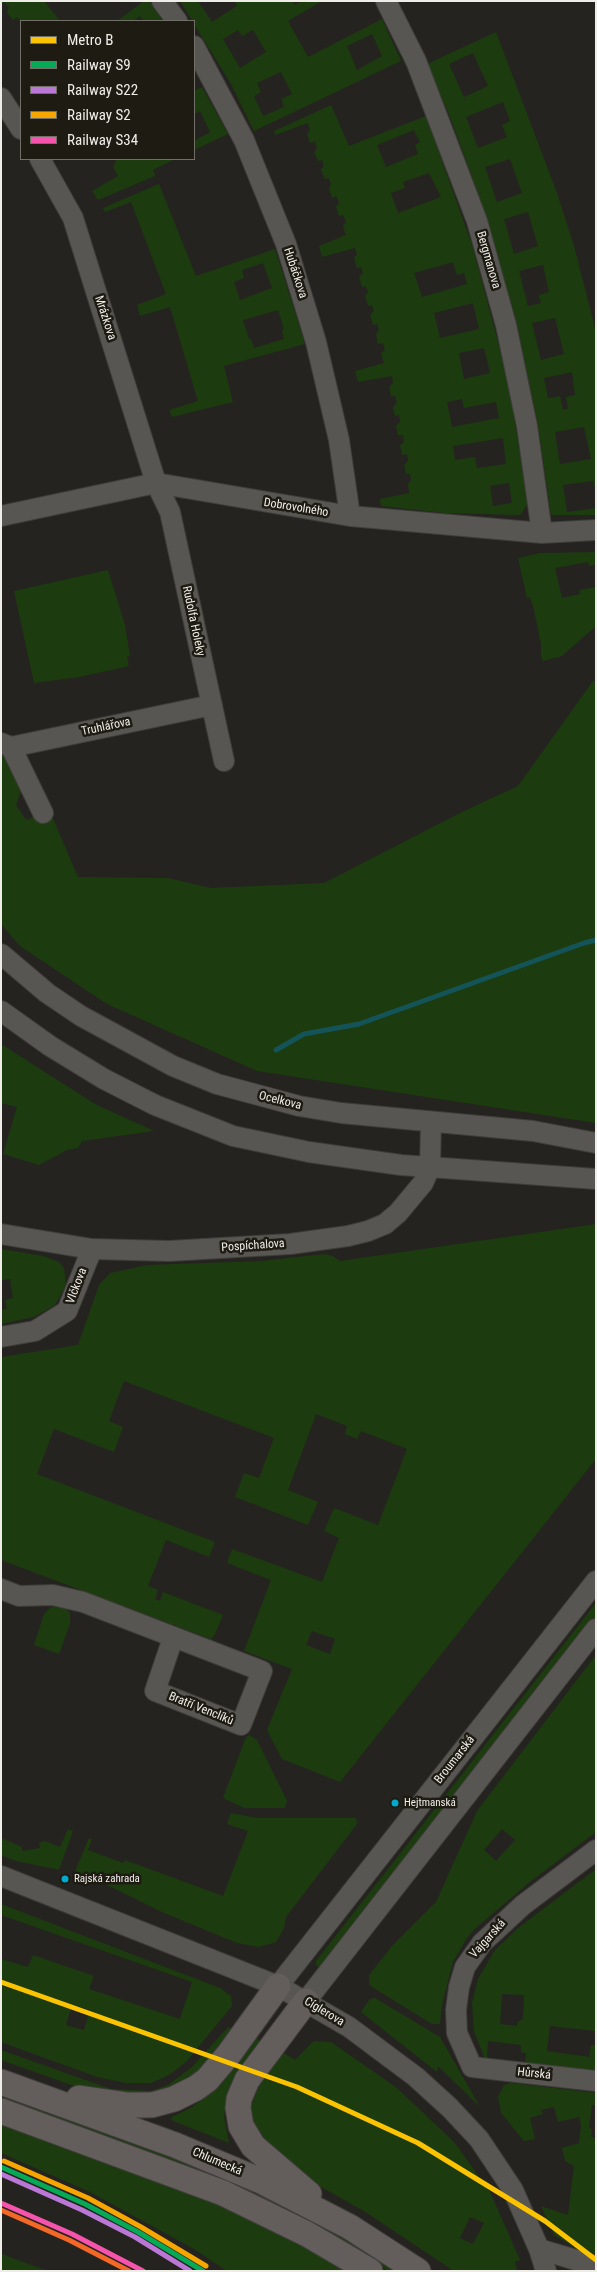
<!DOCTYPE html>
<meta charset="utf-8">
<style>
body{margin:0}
#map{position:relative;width:597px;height:2272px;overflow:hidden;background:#25231f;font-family:"Roboto Condensed",sans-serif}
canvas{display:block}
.frame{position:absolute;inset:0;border:2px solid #efede8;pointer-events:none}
.legend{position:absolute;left:20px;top:20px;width:175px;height:140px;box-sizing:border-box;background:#1e1b13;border:1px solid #726f68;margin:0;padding:6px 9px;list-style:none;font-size:15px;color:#efede8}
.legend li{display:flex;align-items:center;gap:10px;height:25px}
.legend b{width:25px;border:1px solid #726f68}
</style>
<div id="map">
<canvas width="597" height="2272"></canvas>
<div class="frame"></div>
<ul class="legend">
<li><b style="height:6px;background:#fcc400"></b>Metro B</li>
<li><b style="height:6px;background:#06aa56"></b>Railway S9</li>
<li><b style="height:6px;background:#ba77d6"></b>Railway S22</li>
<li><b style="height:6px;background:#f7a600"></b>Railway S2</li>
<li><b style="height:6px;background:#f653ac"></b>Railway S34</li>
</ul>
</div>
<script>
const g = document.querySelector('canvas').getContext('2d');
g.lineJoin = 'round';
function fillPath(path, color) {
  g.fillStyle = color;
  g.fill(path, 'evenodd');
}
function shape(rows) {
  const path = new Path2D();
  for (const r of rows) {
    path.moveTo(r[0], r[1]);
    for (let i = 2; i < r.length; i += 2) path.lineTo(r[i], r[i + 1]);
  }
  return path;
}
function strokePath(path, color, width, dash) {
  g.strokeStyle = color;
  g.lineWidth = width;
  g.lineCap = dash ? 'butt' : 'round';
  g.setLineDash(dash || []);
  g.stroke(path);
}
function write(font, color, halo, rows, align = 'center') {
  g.font = font + ' "Roboto Condensed",sans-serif';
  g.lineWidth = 5;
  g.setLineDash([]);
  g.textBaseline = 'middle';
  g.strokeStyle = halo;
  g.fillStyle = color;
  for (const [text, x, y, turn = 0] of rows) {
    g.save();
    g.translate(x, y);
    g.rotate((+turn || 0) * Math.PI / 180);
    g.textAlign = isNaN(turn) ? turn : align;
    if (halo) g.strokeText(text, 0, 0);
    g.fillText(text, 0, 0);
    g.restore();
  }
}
fillPath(shape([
 [1,1,44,1,60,21,21,22,17,17,13,20,7,13,9,7,4,2,1,4],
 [144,1,149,1,163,21,144,21,140,16,133,21,117,21],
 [180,1,198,1,212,22,237,6,235,1,293,1,295,5,301,1,322,1,288,21,308,57,382,19,401,61,254,131,231,84],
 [238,30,242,36,253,30,266,52,240,68,223,39],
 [372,34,382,56,357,70,347,46],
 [281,72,292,94,281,99,284,107,263,116,254,96,261,92,257,83],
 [496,32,557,193,574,246,596,332,596,491,593,481,563,485,567,512,596,508,596,515,551,515,538,425,516,320,486,215,449,114,427,64],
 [473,53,488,86,464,97,449,64],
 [503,102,510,121,502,125,507,137,478,148,466,117],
 [510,159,522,193,497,202,485,167],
 [528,212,538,246,514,254,504,219],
 [543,265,549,292,539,295,541,303,528,306,519,271],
 [555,318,564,354,541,360,532,323],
 [572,372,575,395,566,397,568,409,563,410,560,396,548,398,544,378],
 [584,427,591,459,560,464,555,432],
 [202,87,228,134,194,150,194,141,210,132,200,111,194,114,194,91],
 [331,105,349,146,426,116,472,245,508,379,527,498,527,505,520,515,445,513,381,506,380,499,409,493,408,484,411,480,410,474,406,474,404,465,408,461,407,454,402,455,400,445,404,442,403,435,398,435,396,426,400,422,399,415,395,416,393,407,397,403,395,396,391,396,389,387,393,383,392,376,358,382,355,371,384,363,381,353,385,350,383,343,378,344,376,334,379,330,377,324,373,325,370,315,374,311,372,305,368,306,365,296,368,292,366,286,362,287,359,277,363,273,361,267,357,268,354,258,357,254,355,248,322,257,319,246,346,235,343,226,346,222,343,215,339,216,336,207,339,203,336,196,332,198,329,189,331,184,329,178,325,179,321,170,324,166,322,160,318,161,314,152,317,148,315,141,310,143,307,134,310,130,308,123,275,135,274,131],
 [414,130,420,142,415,145,418,154,386,167,377,145],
 [429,173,441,197,398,213,391,193,405,188,403,182],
 [453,262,457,275,464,273,467,284,422,297,414,273],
 [473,303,479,329,440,338,434,313],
 [484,348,490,373,464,379,459,353],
 [462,399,464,408,496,402,499,418,452,427,447,402],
 [503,438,506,464,477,468,475,457,455,460,453,446],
 [509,483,512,503,493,506,490,486],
 [114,159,175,159,153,170,155,176,98,200,92,191,118,176,113,167,116,162],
 [159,184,196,276,275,249,305,344,224,366,233,402,172,417,169,410,198,401,170,307,140,316,137,305,166,294,131,202,105,212,103,208],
 [263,263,272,288,240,300,234,282,244,278,242,270],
 [278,310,284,329,282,330,284,339,254,348,251,339,249,339,243,320],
 [596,552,596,564,589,566,588,562,555,568,562,598,580,594,579,590,596,587,596,626,562,656,543,661,541,656,541,644,534,610,530,597,527,598,518,558,540,553],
 [108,570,125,625,130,656,127,657,129,666,79,677,34,683,14,591],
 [593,681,596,681,596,1123,257,1071,107,1004,20,946,1,924,1,749,21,790,16,805,26,820,39,815,48,807,78,877,168,878,211,888,324,883,460,813,518,786],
 [1,1044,95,1104,154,1131,82,1141,78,1148,67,1150,39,1165,3,1154,17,1107,1,1103],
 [596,1224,596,1459,340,1782,282,1759,267,1730,292,1669,244,1651,271,1580,227,1563,232,1549,322,1582,339,1538,324,1531,334,1508,378,1525,407,1449,361,1431,357,1439,345,1434,347,1426,316,1414,288,1490,318,1502,308,1525,235,1497,244,1473,259,1478,274,1438,124,1381,109,1421,123,1427,114,1452,54,1429,37,1474,215,1542,209,1557,166,1540,148,1586,158,1590,155,1599,160,1601,163,1592,223,1615,215,1634,211,1639,1,1560,1,1357,78,1345,99,1285,110,1273,147,1265,261,1261,324,1254,333,1256,340,1261],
 [312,1631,335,1639,330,1654,306,1645],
 [1,1249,43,1256,59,1262,64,1268,66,1285,55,1305,34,1317,1,1324,1,1310,7,1309,5,1300,13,1298,10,1279,2,1280,1,1277],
 [596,1603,596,1616,322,1965,319,1967,316,1965,316,1961],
 [57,1605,65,1607,70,1613,70,1624,59,1654,34,1645,44,1614,50,1608],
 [596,1655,596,1832,531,1881,477,1927,467,1938,453,1962,442,2005,440,2024,432,2024,369,1985,369,1975,393,1945,436,1902,477,1811],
 [502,1829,515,1840,496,1861,484,1850],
 [249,1735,257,1740,287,1801,285,1808,244,1808,223,1798,246,1737],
 [231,1813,257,1818,356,1818,357,1824,286,1917,284,1928,276,1942,259,1947,237,1943,164,1913,107,1885,74,1874,89,1838,92,1839,88,1850,123,1863,125,1860,223,1896,248,1831,227,1824],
 [68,1829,73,1831,59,1870,16,1861,1,1855,1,1838,22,1847,22,1851,40,1848,39,1843,45,1841,60,1847],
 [596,1869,596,2031,550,2026,547,2051,589,2057,591,2045,595,2045,596,2035,596,2072,485,2059,474,2031,472,2003,478,1979,495,1950,518,1928],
 [502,1994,524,1995,523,2020,518,2021,517,2026,500,2024],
 [488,2041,521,2045,521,2052,526,2053,525,2062,487,2058],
 [1,1904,220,1988,231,1996,232,2006,186,2062,169,2075,151,2083,126,2083,97,2077,1,2042,1,1959,28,1967,33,1955,94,1976,89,1989,180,2019,192,1982,1,1915],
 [72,2005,90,2010,84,2030,66,2025],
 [375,1998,440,2037,480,2107,438,2066,437,2072,361,2012,370,1999],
 [228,2027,234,2030,197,2074,168,2094,94,2093,1,2060,1,2050,111,2089,151,2091,168,2085,192,2067],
 [255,2038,263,2042,237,2075,227,2097,224,2116,229,2143,171,2120,172,2117,191,2108,212,2091],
 [314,2041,331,2042,397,2088,455,2143,490,2192,520,2260,515,2262,517,2271,454,2271,367,2213,281,2164,256,2138,250,2109,263,2076,281,2051,295,2060],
 [470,2217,484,2223,473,2244,460,2238],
 [511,2083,596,2093,596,2105,592,2105,589,2128,592,2129,591,2137,596,2138,596,2257,585,2254,554,2235,541,2206,568,2215,574,2166,565,2161,562,2148,579,2143,581,2126,579,2117,558,2122,554,2107,541,2110,543,2114,530,2118,535,2139,524,2141,501,2113,498,2097,504,2085],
 [1,2091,231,2176,404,2271,388,2271,353,2248,1,2100],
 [1,2122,140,2173,262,2223,350,2271,227,2271,194,2249,90,2192,1,2153],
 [1,2253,12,2258,48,2271,1,2271]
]), '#1c3c10');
strokePath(shape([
 [276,1050,304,1034,359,1024,584,943,596,940]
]), '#145357', 5);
const minor = shape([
 [162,1,177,21],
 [386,1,416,61,477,221,506,325,527,426,542,533],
 [194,46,244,140,286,244,316,342,339,440,350,516],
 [1,98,21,129],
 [40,159,73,218,156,483,170,512,224,761],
 [1,516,156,483,350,516,542,533,596,530],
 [1,743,11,747,212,705],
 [11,747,43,813],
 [1,954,47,993,81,1016,173,1066,217,1084,299,1106,341,1113,533,1131,596,1143],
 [1,1011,50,1046,104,1079,155,1105,233,1136,309,1152,401,1165,596,1179],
 [1,1234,92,1249,169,1251,290,1244,348,1236,368,1231,385,1224,398,1213,423,1183,430,1167,431,1123],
 [1,1337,35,1331,67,1311,92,1249],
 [1,1589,19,1596,53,1595,83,1602,262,1671,241,1725,155,1691,173,1638],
 [596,1850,523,1905,482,1943,465,1967,459,1987,456,2010,457,2033,472,2067,596,2081],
 [1,1876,278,1986,349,2027,416,2077,450,2108,479,2139,513,2190,539,2249,546,2271],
 [278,1986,596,1581],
 [306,2001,596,1629],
 [539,2249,596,2266]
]);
const major = shape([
 [306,2001,247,2080,239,2099,238,2108,241,2126,253,2146,309,2194],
 [1,2082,175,2145,261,2181,350,2227,418,2271],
 [79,2098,128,2105,152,2105,174,2099,196,2088,207,2080,229,2054,278,1986],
 [1,2111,223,2193,307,2234,370,2271]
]);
strokePath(minor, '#3f3d39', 22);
strokePath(major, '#3f3d39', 27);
strokePath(minor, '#575652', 20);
strokePath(major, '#635d5c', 25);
strokePath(shape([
 [1,2167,85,2204,138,2232,203,2271]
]), '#06aa56', 5);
strokePath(shape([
 [1,2174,82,2210,135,2237,190,2271]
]), '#ba77d6', 5);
strokePath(shape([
 [4,2161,88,2198,141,2227,206,2266]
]), '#f7a600', 5);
strokePath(shape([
 [1,2203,72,2234,143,2271]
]), '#f653ac', 5);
strokePath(shape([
 [1,2210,69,2240,129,2271]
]), '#f36827', 5);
strokePath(shape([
 [1,1982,297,2087,418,2143,545,2221,596,2260]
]), '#fcc400', 5);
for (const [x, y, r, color] of [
 [395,1803,4.5,"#00a9ce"],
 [65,1879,4.5,"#00a9ce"]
]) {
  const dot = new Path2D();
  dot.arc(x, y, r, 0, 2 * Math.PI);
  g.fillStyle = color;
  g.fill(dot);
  strokePath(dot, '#1e1b13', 2);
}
write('11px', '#efede8', '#1e1b13', [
 ["Hejtmanská",404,1803],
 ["Rajská zahrada",74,1879]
], 'left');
write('12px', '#efede8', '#1e1b13', [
 ["Bergmanova",488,260,74],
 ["Hubáčkova",295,273,72],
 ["Mrázkova",105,318,72],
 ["Dobrovolného",296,508,9],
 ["Rudolfa Holeky",193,621,78],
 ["Truhlářova",106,727,-12],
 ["Ocelkova",280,1101,14],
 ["Pospíchalova",253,1246,-4],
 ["Vlčkova",77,1286,-69],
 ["Bratří Venclíků",201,1709,22],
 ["Broumarská",455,1760,-52],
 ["Vajgarská",488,1939,-48],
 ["Cíglerova",324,2012,31],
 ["Hůrská",534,2074,6],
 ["Chlumecká",217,2162,23]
]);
</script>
